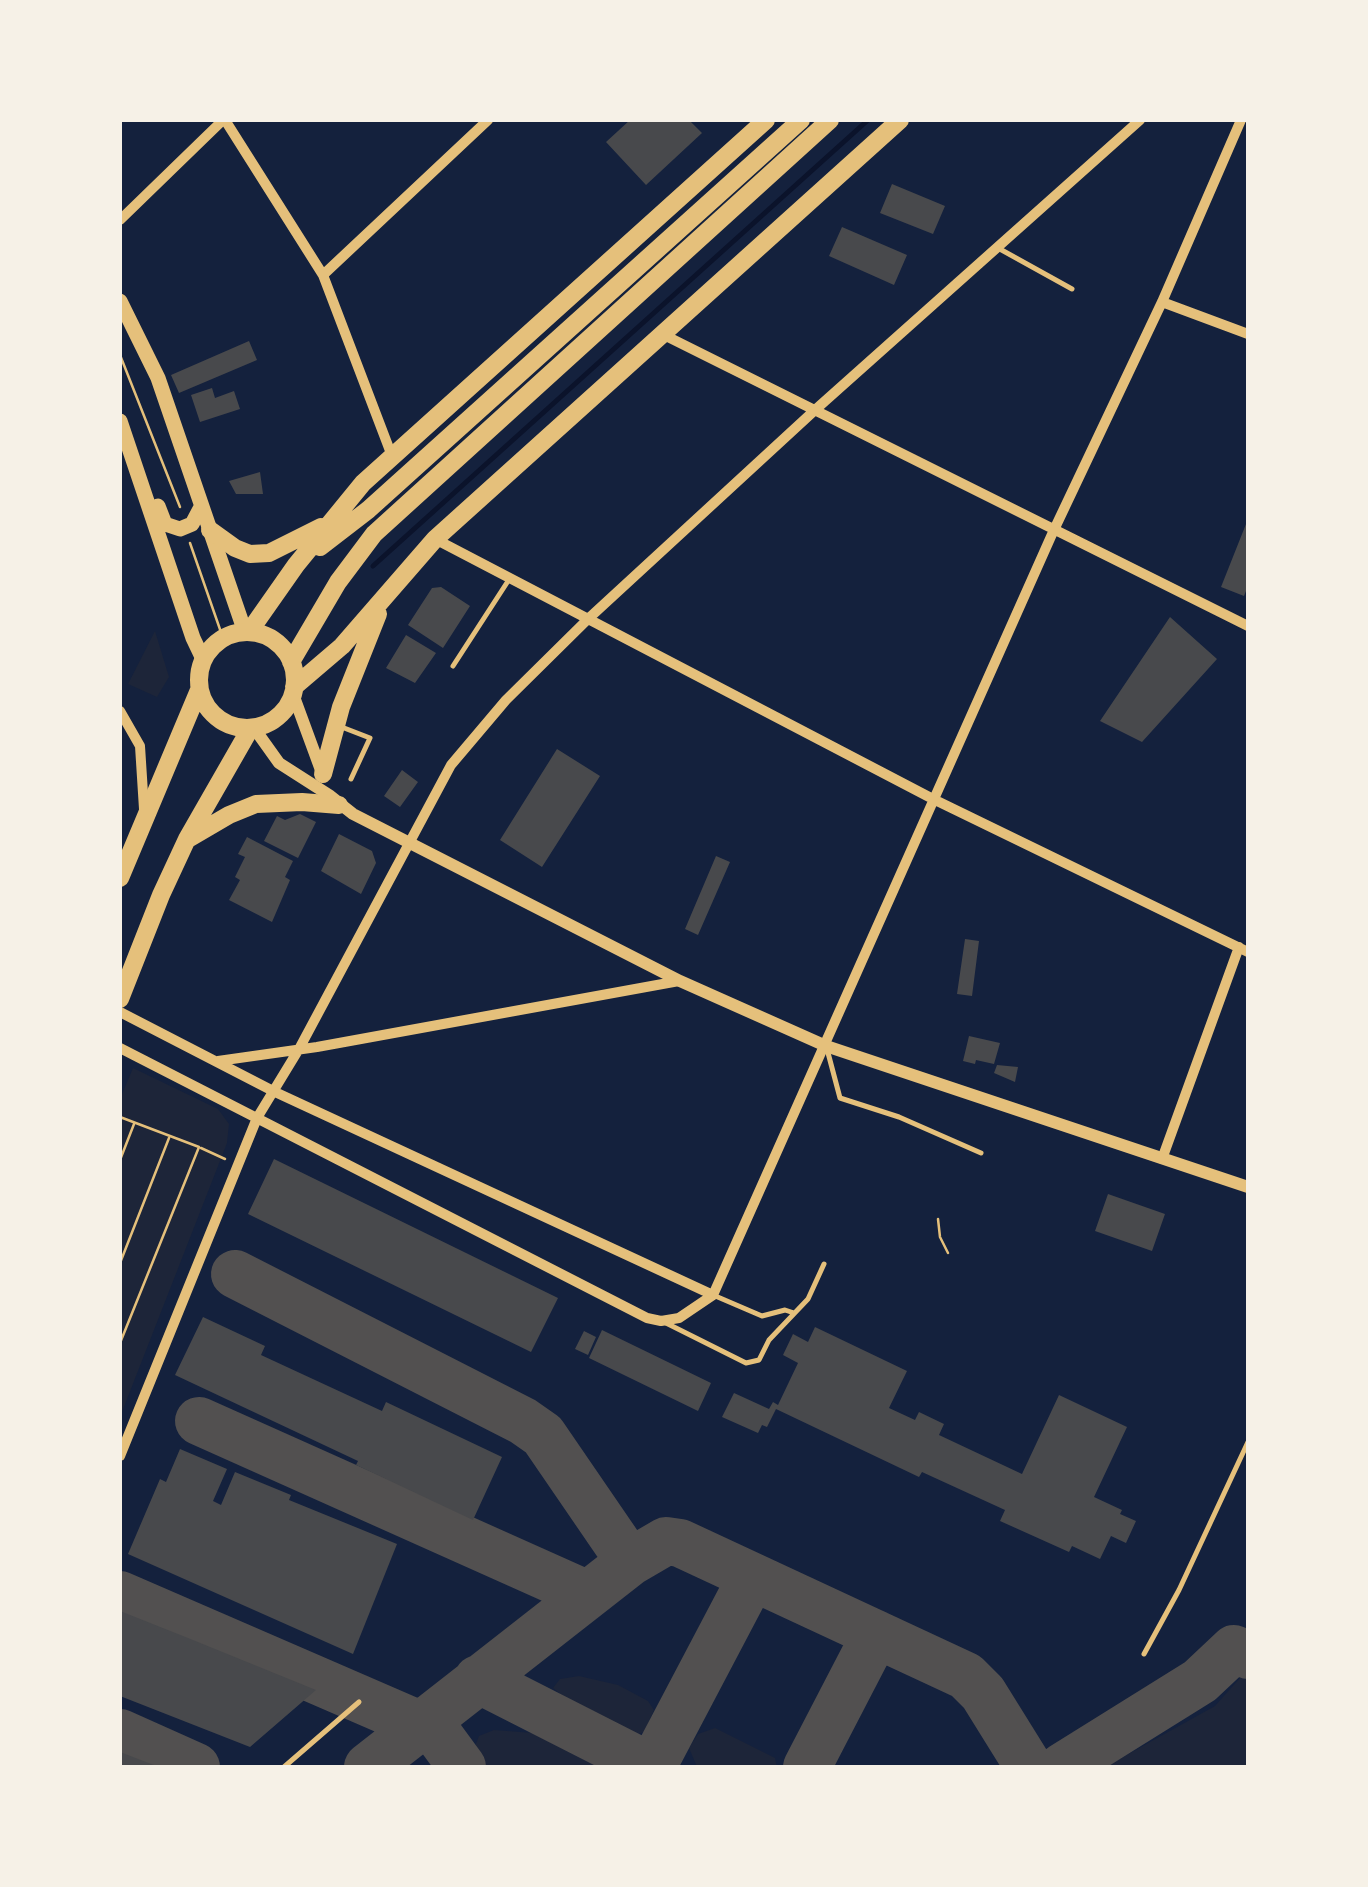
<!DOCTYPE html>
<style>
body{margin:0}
#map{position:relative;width:1368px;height:1887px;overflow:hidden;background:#14213d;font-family:Poppins,sans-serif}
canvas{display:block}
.frame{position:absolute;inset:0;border:122px solid #f6f1e7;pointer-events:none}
</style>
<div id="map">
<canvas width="1368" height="1887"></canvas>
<div class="frame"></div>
</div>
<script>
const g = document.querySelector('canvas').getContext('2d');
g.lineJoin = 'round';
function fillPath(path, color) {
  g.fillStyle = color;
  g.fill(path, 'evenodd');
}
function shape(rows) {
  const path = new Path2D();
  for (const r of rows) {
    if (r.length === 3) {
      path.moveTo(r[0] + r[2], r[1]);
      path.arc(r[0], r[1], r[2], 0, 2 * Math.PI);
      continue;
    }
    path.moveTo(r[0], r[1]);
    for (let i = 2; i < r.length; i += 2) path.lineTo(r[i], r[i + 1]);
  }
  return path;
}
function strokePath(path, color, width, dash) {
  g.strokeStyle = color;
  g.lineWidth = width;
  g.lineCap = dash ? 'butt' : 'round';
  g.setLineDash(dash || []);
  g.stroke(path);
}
fillPath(shape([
 [155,631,169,677,157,697,128,684],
 [133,1068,218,1109,229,1124,227,1143,120,1417,120,1099],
 [1248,1669,1248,1767,1105,1767,1215,1706],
 [579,1676,618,1685,648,1701,654,1710,644,1732,634,1736,617,1734,578,1712,573,1704,553,1688,560,1679],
 [715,1728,775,1758,777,1767,697,1767,689,1748,698,1734],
 [494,1730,534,1733,611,1767,484,1767,474,1749,479,1736]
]), '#1d2539');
strokePath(shape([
 [373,566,868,120]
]), '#0b132b', 5);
strokePath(shape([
 [235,1274,523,1421,543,1435,630,1562],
 [199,1421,588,1595],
 [120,1595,420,1725,440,1737,462,1767],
 [478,1679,651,1767],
 [120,1733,196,1767],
 [368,1767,630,1562,666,1541,680,1543,966,1676,983,1693,1029,1767],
 [652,1767,752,1577],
 [807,1767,876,1634],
 [1062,1767,1200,1681,1234,1649,1248,1655]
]), '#525050', 48);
fillPath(shape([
 [630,120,689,120,702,133,646,185,606,142],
 [892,184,945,206,933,234,880,213],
 [842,227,907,255,894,285,829,256],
 [249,341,257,360,179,393,171,375],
 [212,388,215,398,234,391,240,409,200,422,191,395],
 [260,472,263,494,236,494,229,481],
 [1248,519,1248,586,1244,596,1221,587],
 [441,587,470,606,443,648,408,625,432,588],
 [1170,617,1217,659,1142,742,1100,721],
 [406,635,436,653,415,683,386,668],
 [557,749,600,776,542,867,500,840],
 [402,770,418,782,400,807,384,796],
 [300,814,316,822,298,858,264,841,277,816,285,820],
 [339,834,372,851,376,863,361,894,321,871],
 [247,837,293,861,285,877,290,880,272,922,229,900,240,880,235,877,245,857,238,854],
 [716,856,730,862,698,935,685,929],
 [965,939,979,941,972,996,957,994],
 [969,1036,1000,1043,994,1064,976,1060,975,1064,963,1061],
 [997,1065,1018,1067,1015,1082,994,1073],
 [274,1159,558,1298,531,1352,248,1214],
 [1108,1194,1165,1214,1152,1251,1095,1231],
 [203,1317,265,1346,261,1355,382,1411,386,1402,502,1457,473,1520,356,1465,358,1461,175,1375],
 [815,1327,907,1371,889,1408,915,1420,919,1412,944,1424,939,1435,1022,1474,1059,1395,1127,1427,1094,1497,1122,1510,1120,1514,1136,1521,1126,1543,1111,1536,1100,1559,1072,1546,1069,1552,1000,1521,1005,1510,922,1472,919,1477,776,1409,767,1427,762,1425,758,1433,722,1417,734,1393,769,1409,773,1402,778,1405,798,1363,783,1355,793,1334,808,1342],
 [602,1330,711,1383,698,1411,589,1358],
 [584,1331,596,1337,588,1355,575,1349],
 [180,1449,227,1469,213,1501,221,1505,235,1472,291,1495,289,1500,397,1544,353,1654,128,1554,160,1479,166,1482],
 [120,1611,188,1638,316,1690,250,1747,120,1696],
 [120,1752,159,1767,120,1767]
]), '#48494c');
strokePath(shape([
 [120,355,180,507],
 [190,543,223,638],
 [120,1117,199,1147,120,1343],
 [201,1148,225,1159],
 [120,1160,134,1124],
 [938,1219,940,1237,948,1253],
 [120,1263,169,1138]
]), '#e5c07b', 2.5);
strokePath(shape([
 [998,248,1072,289],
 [453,666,510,578],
 [339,726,370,738,351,779],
 [827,1049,840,1098,899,1117,981,1153],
 [713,1295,762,1316,785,1310,794,1313],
 [664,1322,746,1363,759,1360,769,1340,808,1299,824,1264],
 [1144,1654,1179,1590,1248,1442],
 [284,1767,359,1702]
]), '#e5c07b', 5);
strokePath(shape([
 [225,120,323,275,392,456],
 [120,220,223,120],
 [323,275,488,120],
 [1162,302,1248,334],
 [662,334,1248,626],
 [435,539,933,799,1248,952],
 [120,711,140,746,144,809],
 [120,1012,275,1092,713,1295],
 [120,1048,647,1318,661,1321,679,1318,713,1295],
 [218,1061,317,1047,679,981],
 [1162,1159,1239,947],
 [713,1295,1053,532,1162,302,1241,120],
 [120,1456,257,1118,299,1049,451,765,506,700,588,619,815,410,1140,120]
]), '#e5c07b', 10);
strokePath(shape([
 [293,694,322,773],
 [254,728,279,763,329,795,353,814,680,981,826,1046,1248,1187]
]), '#e5c07b', 12);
strokePath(shape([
 [120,301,158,378,245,632],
 [120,421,193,638,203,659],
 [158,506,165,524,180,529,192,524,201,507]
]), '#e5c07b', 15);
strokePath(shape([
 [210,530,235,548,250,554,269,553,321,527],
 [320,547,368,510,801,120],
 [249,632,296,565,363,483,766,120],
 [247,680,48],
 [291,662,338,582,374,534,830,120],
 [294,687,342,646,435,539,900,120],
 [323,774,341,707,378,614],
 [188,839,229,815,256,804,302,802,339,805],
 [120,878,199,690],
 [120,999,161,895,187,839,250,729]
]), '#e5c07b', 18);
</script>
